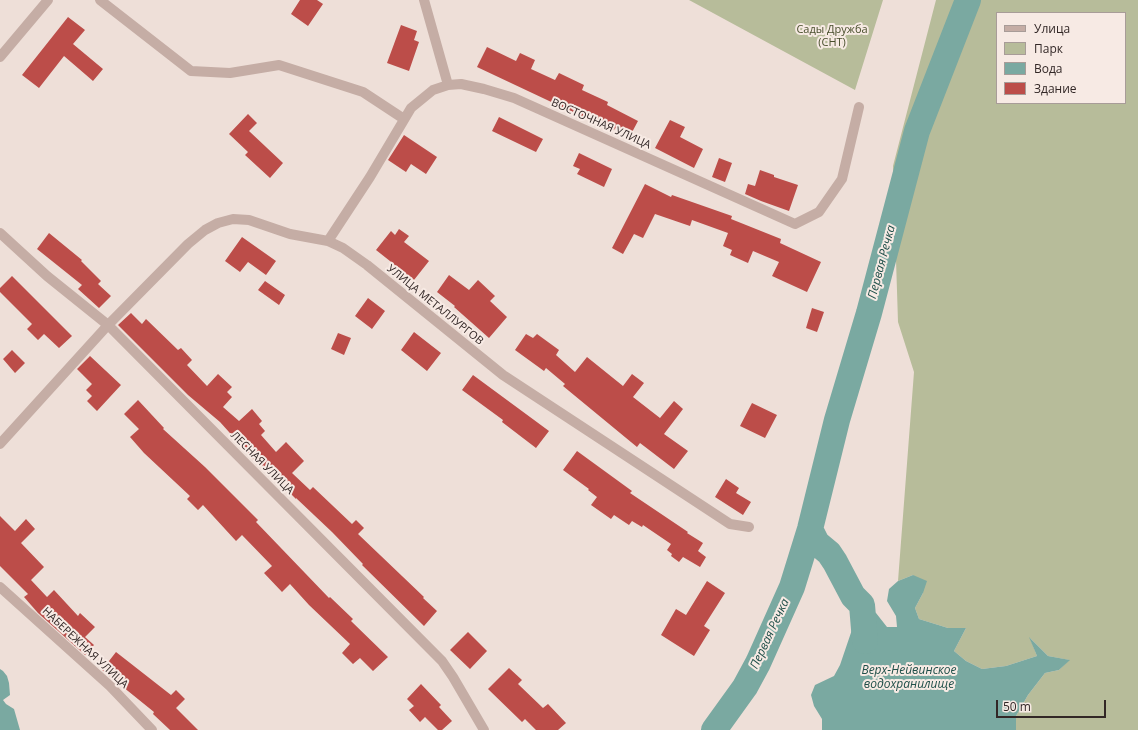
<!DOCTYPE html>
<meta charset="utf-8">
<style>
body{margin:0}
#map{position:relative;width:1138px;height:730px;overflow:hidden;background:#eedfd8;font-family:"Open Sans",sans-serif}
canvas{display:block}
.legend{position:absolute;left:996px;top:12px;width:130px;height:92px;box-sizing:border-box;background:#f7eae4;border:1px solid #a89c98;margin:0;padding:5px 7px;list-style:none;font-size:12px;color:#322726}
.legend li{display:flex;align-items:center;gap:8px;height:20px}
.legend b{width:20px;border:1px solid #a89c98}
.scale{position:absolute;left:996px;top:700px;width:110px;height:18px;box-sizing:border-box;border:2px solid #322726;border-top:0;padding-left:5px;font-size:12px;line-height:14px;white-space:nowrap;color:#322726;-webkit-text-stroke:3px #f7eae4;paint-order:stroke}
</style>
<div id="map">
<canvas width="1138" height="730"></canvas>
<ul class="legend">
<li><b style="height:5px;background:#c5ada5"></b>Улица</li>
<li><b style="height:11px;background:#b7bc9a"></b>Парк</li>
<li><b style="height:11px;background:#7aa9a1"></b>Вода</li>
<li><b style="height:11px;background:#bc4d49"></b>Здание</li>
</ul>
<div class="scale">50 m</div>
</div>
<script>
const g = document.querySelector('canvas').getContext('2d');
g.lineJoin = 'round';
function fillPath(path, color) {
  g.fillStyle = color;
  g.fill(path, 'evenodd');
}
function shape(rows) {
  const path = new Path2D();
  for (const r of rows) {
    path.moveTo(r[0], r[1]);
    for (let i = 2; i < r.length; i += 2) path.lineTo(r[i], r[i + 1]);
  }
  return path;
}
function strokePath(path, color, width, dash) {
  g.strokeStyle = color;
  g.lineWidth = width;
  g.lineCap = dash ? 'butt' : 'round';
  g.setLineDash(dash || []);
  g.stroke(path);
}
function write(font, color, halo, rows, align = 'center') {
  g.font = font + ' "Open Sans",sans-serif';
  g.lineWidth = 4;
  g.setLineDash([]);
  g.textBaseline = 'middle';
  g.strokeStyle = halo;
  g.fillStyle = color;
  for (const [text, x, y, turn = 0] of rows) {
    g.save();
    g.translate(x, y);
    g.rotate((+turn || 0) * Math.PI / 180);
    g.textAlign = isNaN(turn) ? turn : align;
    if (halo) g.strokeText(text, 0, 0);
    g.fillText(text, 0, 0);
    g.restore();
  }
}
fillPath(shape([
 [689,0,883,0,855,90],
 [936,0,1138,0,1138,730,1016,730,1016,716,1028,695,1045,673,1059,670,1069,660,1048,656,1030,638,1037,656,1006,666,982,669,966,661,954,651,966,628,948,628,919,619,915,608,923,593,913,575,898,581,914,372,898,322,893,166],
 [997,13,1125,13,1125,103,997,103]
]), '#b7bc9a');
fillPath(shape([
 [913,575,927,581,923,593,915,608,919,619,948,628,966,628,954,651,966,661,982,669,1006,666,1037,656,1029,637,1048,656,1070,660,1059,670,1045,673,1028,695,1016,716,1016,730,822,730,822,719,814,706,811,695,815,685,834,676,840,665,857,615,862,605,876,613,887,627,897,627,896,616,887,601,889,589,898,581],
 [0,669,3,671,7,676,9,683,10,695,3,700,6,704,14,709,20,730,0,730]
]), '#7aa9a1');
strokePath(shape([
 [810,529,817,543,829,553,835,562,853,596,862,605,865,641],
 [714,730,745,687,758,663,792,587,810,529,837,420,869,313,917,131,968,0]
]), '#7aa9a1', 26);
fillPath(shape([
 [300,0,317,0,323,4,308,26,291,14],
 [68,17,85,30,73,44,103,69,93,81,64,56,39,88,22,75],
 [401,25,417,31,414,40,419,42,409,71,387,63],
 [487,47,516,61,520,53,535,60,531,69,555,80,559,73,584,85,582,90,608,102,607,105,638,121,630,136,615,128,614,130,599,122,598,124,477,67],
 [248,114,257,123,249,131,283,163,270,178,245,155,248,152,229,134],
 [499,117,543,139,536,152,492,131],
 [670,120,685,127,680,137,703,149,694,168,655,148],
 [404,135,437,157,426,174,411,164,406,172,388,160],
 [579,153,612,169,604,187,577,174,580,169,573,166],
 [719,158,732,163,725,182,712,177],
 [760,170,774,175,774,177,798,185,789,211,761,201,745,194,748,184,755,186],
 [645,184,671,197,672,195,732,216,731,219,781,239,780,243,821,262,807,292,772,276,779,262,753,251,748,263,730,255,732,250,723,246,728,233,692,220,690,226,655,214,643,238,634,234,623,254,612,248],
 [399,229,409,236,404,242,429,261,414,280,376,250,391,231,395,235],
 [49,233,82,260,81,261,101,281,98,284,111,296,99,308,78,289,82,285,37,249],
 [242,237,276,261,266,275,248,262,240,272,225,261],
 [449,275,469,290,478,280,495,296,490,301,507,317,489,338,454,307,455,306,437,292],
 [12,276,72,336,59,348,44,334,38,340,27,329,32,324,0,292,0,288],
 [265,281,285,295,279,305,258,290],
 [368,298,385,311,372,329,355,316],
 [812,308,824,312,817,332,806,328],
 [131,313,142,324,146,319,178,350,181,348,192,360,187,365,207,386,218,374,232,387,227,392,232,397,223,407,239,421,252,409,262,421,259,424,265,431,261,435,276,452,286,442,304,461,292,473,310,490,313,487,352,524,356,520,364,528,358,534,424,597,423,598,437,611,424,626,362,565,363,564,332,532,296,498,296,499,258,461,256,462,220,422,188,395,118,325],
 [414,332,441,353,427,371,401,350],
 [338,333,351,338,344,355,331,349],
 [526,334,533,338,537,334,559,350,556,355,575,372,587,357,623,386,632,374,644,383,633,397,660,418,674,401,683,409,664,434,688,451,674,469,640,443,637,447,563,386,565,384,546,368,544,371,515,350],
 [12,350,25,363,15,373,3,359],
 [90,356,121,385,97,411,87,401,92,396,86,390,92,384,77,369],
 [473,375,549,431,536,448,502,422,503,420,462,390],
 [138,400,164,428,163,429,205,467,258,520,256,522,329,598,330,597,353,619,351,621,388,657,373,671,360,658,353,664,342,653,350,644,309,605,290,584,282,592,264,573,272,566,242,535,236,541,203,505,198,510,187,499,190,496,144,453,130,437,139,429,124,414],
 [752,403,777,415,765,438,740,426],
 [577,451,632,491,630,493,688,532,687,533,703,543,698,551,706,557,700,567,683,557,679,562,671,556,672,554,667,550,671,544,643,525,642,527,632,521,629,525,614,515,611,519,591,505,597,497,588,490,589,489,563,470],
 [726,479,739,488,736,493,751,502,743,515,715,497],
 [0,516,15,531,26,519,35,529,21,543,44,567,31,580,47,597,54,590,78,616,80,613,95,627,85,637,94,645,85,655,38,613,24,597,28,594,0,566],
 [707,581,725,593,704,626,710,630,694,656,661,635,676,609,686,615],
 [468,632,487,651,470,669,450,650],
 [116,652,171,695,176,690,185,699,176,708,198,730,170,730,153,714,154,712,102,670],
 [509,668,522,680,518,684,543,708,548,704,566,723,558,730,536,730,525,719,522,722,488,689],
 [421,684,441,705,439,707,452,721,442,730,438,730,425,717,420,722,409,710,414,706,407,699]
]), '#bc4d49');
strokePath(shape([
 [100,0,191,71,230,73,279,65,363,92,404,119],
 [424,0,448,85],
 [0,57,48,0],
 [0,233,47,276,108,325,442,661,453,677,484,730],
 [328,241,370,177,411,108,433,90,448,85,461,84,484,89,514,98,795,224,819,212,842,179,859,107],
 [0,444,108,325,188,244,205,230,218,223,233,219,249,220,290,234,328,241,343,248,367,265,503,375,730,524,749,527],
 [0,587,110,686,152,730]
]), '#c5ada5', 10);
write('11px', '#484e2c', '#f7eae4', [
 ["Сады Дружба",832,30],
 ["(СНТ)",832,43]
]);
write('11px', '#322726', '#f7eae4', [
 ["ВОСТОЧНАЯ УЛИЦА",601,124,24],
 ["УЛИЦА МЕТАЛЛУРГОВ",435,305,39],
 ["ЛЕСНАЯ УЛИЦА",262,463,45],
 ["НАБЕРЕЖНАЯ УЛИЦА",85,648,43]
]);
write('italic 12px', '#1f4f49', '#f7eae4', [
 ["Первая Речка",882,262,-75],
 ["Первая Речка",770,634,-65],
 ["Верх-Нейвинское",909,671],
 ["водохранилище",909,685]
]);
</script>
